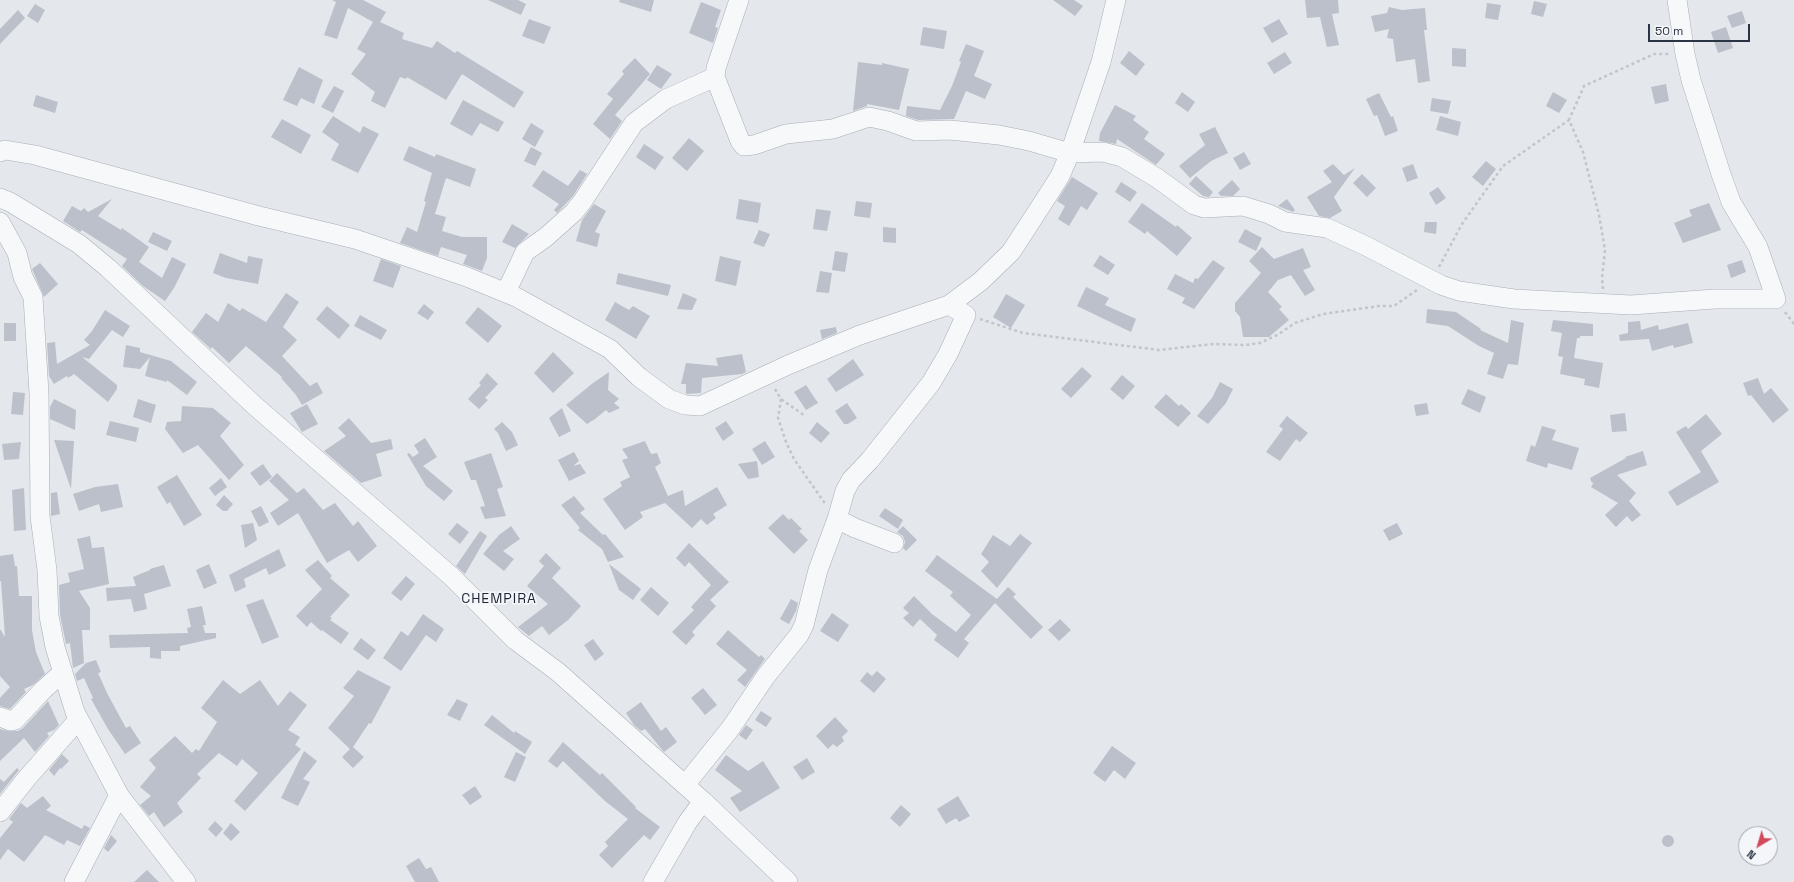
<!DOCTYPE html>
<style>
body{margin:0}
#map{position:relative;width:1794px;height:882px;overflow:hidden;background:#e4e7ec;font-family:"Space Grotesk",sans-serif}
canvas{display:block}
.north{position:absolute;left:1738px;top:826px;width:40px;height:40px;box-sizing:border-box;background:#f4f6f9;border:1px solid #a4a8b1;border-radius:50%;rotate:218deg;font-size:11px;font-weight:700;line-height:16px;text-align:center;color:#2b3445}
.north::after{content:'';display:block;margin:auto;width:14px;height:18px;background:#d1495b;clip-path:polygon(50% 0,100% 100%,50% 72%,0 100%)}
.scale{position:absolute;left:1648px;top:24px;width:102px;height:18px;box-sizing:border-box;border:2px solid #2b3445;border-top:0;padding-left:5px;font-size:12px;line-height:14px;white-space:nowrap;color:#2b3445;-webkit-text-stroke:3px #f4f6f9;paint-order:stroke}
</style>
<div id="map">
<canvas width="1794" height="882"></canvas>
<div class="north">N</div>
<div class="scale">50 m</div>
</div>
<script>
const g = document.querySelector('canvas').getContext('2d');
g.lineJoin = 'round';
function fillPath(path, color) {
  g.fillStyle = color;
  g.fill(path, 'evenodd');
}
function shape(rows) {
  const path = new Path2D();
  for (const r of rows) {
    if (r.length === 3) {
      path.moveTo(r[0] + r[2], r[1]);
      path.arc(r[0], r[1], r[2], 0, 2 * Math.PI);
      continue;
    }
    path.moveTo(r[0], r[1]);
    for (let i = 2; i < r.length; i += 2) path.lineTo(r[i], r[i + 1]);
  }
  return path;
}
function strokePath(path, color, width, dash) {
  g.strokeStyle = color;
  g.lineWidth = width;
  g.lineCap = dash ? 'butt' : 'round';
  g.setLineDash(dash || []);
  g.stroke(path);
}
function write(font, color, halo, rows, align = 'center') {
  g.font = font + ' "Space Grotesk",sans-serif';
  g.lineWidth = 3.5;
  g.setLineDash([]);
  g.textBaseline = 'middle';
  g.strokeStyle = halo;
  g.fillStyle = color;
  for (const [text, x, y, turn = 0] of rows) {
    g.save();
    g.translate(x, y);
    g.rotate((+turn || 0) * Math.PI / 180);
    g.textAlign = isNaN(turn) ? turn : align;
    if (halo) g.strokeText(text, 0, 0);
    g.fillText(text, 0, 0);
    g.restore();
  }
}
fillPath(shape([
 [332,0,363,0,386,12,380,22,404,33,402,39,432,48,437,41,455,53,457,51,524,92,514,108,462,74,446,100,407,77,406,79,400,77,385,108,371,101,375,92,351,74,366,54,357,49,373,22,348,8,337,39,324,35,336,2],
 [488,0,518,0,526,4,521,15],
 [620,0,654,0,651,12,619,2],
 [1053,0,1074,0,1083,6,1075,16],
 [1305,0,1338,0,1339,13,1332,14,1339,45,1327,47,1320,17,1307,18],
 [1534,1,1547,4,1543,17,1531,14],
 [701,2,721,10,715,27,718,28,713,43,689,33],
 [1487,3,1501,5,1498,20,1485,18],
 [35,4,45,10,38,23,27,16],
 [1389,7,1402,10,1425,8,1427,30,1424,30,1430,81,1418,83,1415,59,1396,62,1393,39,1387,38,1389,29,1375,32,1371,16,1387,13],
 [18,10,25,18,0,44,0,29],
 [1742,11,1746,23,1732,28,1727,16],
 [529,19,551,27,544,44,522,36],
 [1279,19,1288,34,1272,43,1263,28],
 [923,27,947,31,944,49,920,45],
 [1726,27,1733,48,1718,53,1711,32],
 [966,44,984,51,974,76,992,84,985,99,966,91,954,119,918,120,906,116,907,106,940,110,952,86,961,62,959,61],
 [1452,48,1466,49,1466,67,1452,66],
 [1129,51,1145,64,1136,76,1120,63],
 [1285,52,1292,63,1274,74,1267,63],
 [635,58,650,74,615,115,622,121,610,139,593,124,613,99,607,94,624,74,622,71],
 [858,62,882,65,882,63,909,69,899,110,867,104,867,106,853,111],
 [657,65,672,74,661,89,647,80],
 [299,67,323,80,314,104,301,98,297,106,283,100],
 [1666,84,1669,101,1655,104,1651,87],
 [334,86,344,91,333,113,321,107],
 [1182,92,1195,102,1188,112,1175,103],
 [1553,92,1567,100,1559,113,1546,106],
 [1379,93,1391,117,1393,116,1398,131,1385,136,1377,115,1374,116,1366,99],
 [36,95,58,102,55,113,33,106],
 [1432,98,1451,101,1448,114,1430,111],
 [463,100,504,122,498,132,480,123,472,136,450,124],
 [1115,105,1136,116,1133,120,1149,132,1144,139,1165,154,1156,165,1117,139,1116,144,1099,141,1100,133],
 [333,116,360,133,363,126,379,134,358,173,331,160,339,144,322,132],
 [1440,116,1461,122,1458,136,1436,130],
 [282,119,311,135,301,154,271,137],
 [531,123,544,131,535,147,522,139],
 [1215,127,1228,153,1211,161,1190,178,1179,166,1205,145,1199,134],
 [689,138,704,151,687,171,672,158],
 [644,144,664,157,655,170,636,157],
 [409,146,435,157,436,154,476,169,470,187,446,178,435,214,446,217,442,231,462,237,487,237,487,258,482,271,463,264,467,255,441,247,438,256,400,243,407,227,417,232,426,202,424,201,432,173,403,160],
 [531,147,542,153,535,166,524,161],
 [1244,152,1251,164,1240,170,1233,158],
 [1486,161,1496,169,1483,186,1472,177],
 [1333,164,1344,175,1355,168,1334,197,1342,211,1330,218,1319,216,1307,197,1332,182,1323,171],
 [1413,164,1418,178,1407,182,1402,168],
 [543,170,568,186,580,170,587,174,573,196,557,213,554,210,559,204,532,186],
 [1362,174,1376,188,1367,197,1353,183],
 [1196,176,1213,192,1209,197,1203,196,1189,184],
 [1072,177,1098,193,1087,210,1081,206,1069,226,1058,219,1065,206,1057,201],
 [1232,180,1240,189,1233,196,1221,196,1218,193],
 [1121,182,1137,192,1130,202,1115,192],
 [1438,187,1446,198,1436,205,1429,193],
 [112,199,98,216,121,230,122,228,149,247,139,262,162,278,172,257,186,264,174,288,165,301,143,286,122,266,127,259,82,230,80,232,63,221,72,206,81,211,84,208,88,212],
 [739,199,761,203,758,223,736,219],
 [1287,199,1295,210,1293,212,1278,206],
 [856,201,872,203,870,218,854,216],
 [1142,203,1176,227,1177,225,1192,238,1177,256,1147,231,1145,234,1128,222],
 [1709,203,1721,230,1683,243,1674,223,1692,216,1689,210],
 [594,204,606,211,595,232,600,234,597,247,576,241,582,220],
 [816,209,831,211,827,231,813,229],
 [1425,222,1437,222,1436,234,1424,232],
 [512,224,529,234,515,248,502,242],
 [883,227,896,228,896,243,883,242],
 [1245,229,1262,238,1256,251,1238,242],
 [759,230,770,234,764,247,753,243],
 [153,232,172,241,167,251,148,242],
 [1262,247,1274,259,1303,248,1311,267,1303,270,1315,290,1305,296,1291,275,1278,280,1268,292,1282,307,1279,309,1289,320,1269,337,1243,337,1240,317,1235,311,1235,303,1261,273,1249,261],
 [835,251,848,253,845,272,832,270],
 [220,253,247,263,248,256,263,259,258,284,226,278,213,273],
 [1100,255,1115,265,1108,275,1093,266],
 [720,256,741,261,736,286,715,281],
 [381,259,401,266,393,288,373,281],
 [1213,260,1225,268,1194,309,1182,303,1185,298,1167,289,1175,274,1193,283,1195,278,1198,279],
 [1742,260,1746,272,1731,278,1727,265],
 [40,263,58,284,44,297,32,269],
 [820,271,832,273,829,293,816,292],
 [618,273,671,285,668,296,616,284],
 [1086,287,1109,298,1105,305,1136,319,1131,332,1077,306],
 [286,293,299,302,283,327,297,340,282,356,310,386,317,382,323,393,302,405,296,395,281,378,282,377,246,346,229,363,212,347,211,349,192,332,206,313,218,322,228,303,240,311,242,308,266,322],
 [683,293,697,299,692,310,677,309],
 [1006,294,1025,305,1011,328,993,317],
 [615,302,629,310,633,306,650,316,636,339,605,320],
 [424,304,434,312,428,320,417,313],
 [327,306,350,325,339,339,316,319],
 [478,307,502,326,488,343,465,323],
 [1427,309,1456,312,1481,329,1480,330,1508,343,1511,320,1524,323,1518,365,1508,364,1503,379,1487,374,1494,353,1479,346,1448,326,1426,323],
 [105,310,130,326,123,337,112,330,89,359,82,357,117,385,117,389,108,402,74,374,68,378,67,376,54,384,49,376,47,343,55,342,57,364,90,345,84,340,92,331],
 [360,315,387,330,381,340,354,326],
 [1553,320,1593,324,1593,336,1580,336,1580,338,1577,338,1574,358,1603,363,1599,388,1584,385,1585,379,1560,374,1563,357,1558,356,1562,333,1551,331],
 [1640,321,1641,330,1658,325,1659,330,1688,323,1693,343,1674,348,1673,345,1652,351,1649,339,1620,341,1619,335,1628,333,1628,322],
 [4,323,16,323,16,341,4,341],
 [836,327,837,333,822,339,820,330],
 [126,345,140,348,140,352,171,361,197,382,187,395,167,380,167,382,145,376,150,357,140,369,123,367],
 [553,352,574,373,553,393,534,373],
 [742,354,746,372,742,374,702,378,701,393,686,394,686,384,681,384,686,363,718,366,716,358],
 [853,359,864,375,836,392,827,379],
 [1082,367,1092,376,1071,398,1061,389],
 [609,372,608,390,619,399,614,403,620,408,609,413,606,410,595,419,587,424,566,405,593,383],
 [487,373,498,384,485,398,488,400,479,409,468,399,481,385,479,383],
 [1122,375,1135,386,1123,400,1110,389],
 [1758,378,1764,394,1771,388,1789,410,1773,423,1751,395,1748,396,1743,383],
 [1220,382,1233,389,1226,403,1208,424,1197,416,1212,398],
 [806,385,818,403,806,410,794,392],
 [1468,389,1486,397,1480,413,1461,404],
 [13,392,25,393,23,415,11,414],
 [1166,394,1179,406,1181,404,1191,413,1178,427,1154,407],
 [54,399,76,410,75,430,50,419,50,407],
 [138,399,156,405,151,423,133,417],
 [847,403,857,418,848,424,844,424,835,411],
 [1427,403,1429,414,1416,416,1414,405],
 [307,404,318,424,302,432,290,413],
 [182,406,213,408,231,423,220,436,244,465,229,480,198,445,183,453,165,429,167,422,181,421],
 [562,408,571,431,559,437,549,418],
 [1625,413,1627,431,1612,432,1610,415],
 [1706,414,1722,434,1701,451,1719,482,1677,506,1668,492,1701,472,1676,432,1686,426,1688,429],
 [1287,416,1308,433,1300,442,1296,439,1280,461,1266,452,1283,429,1279,426],
 [349,418,371,443,391,439,393,449,376,454,382,476,361,483,324,451,346,436,338,428],
 [110,421,139,428,136,442,106,435],
 [726,421,734,433,723,441,715,428],
 [502,422,512,432,518,445,506,451,498,433,494,429],
 [817,422,830,433,821,443,809,433],
 [1542,426,1556,430,1552,440,1579,448,1572,470,1548,463,1547,468,1526,461,1531,445,1535,447],
 [425,438,437,457,423,466,453,491,444,501,426,486,407,454,409,453,413,457,419,453,414,445],
 [54,440,74,441,71,489],
 [645,441,651,454,657,453,661,463,655,467,668,496,683,490,685,506,717,487,727,505,713,514,716,518,707,525,701,519,692,528,665,503,640,512,643,517,625,530,603,499,622,486,620,482,630,477,622,460,628,458,622,449],
 [765,441,775,457,762,465,752,449],
 [21,442,19,459,4,460,2,444],
 [1643,451,1647,465,1617,475,1636,493,1629,501,1641,515,1632,522,1627,516,1616,527,1605,515,1618,503,1591,487,1594,482,1592,483,1590,478,1626,458,1625,457],
 [574,452,579,461,573,466,580,464,586,473,569,481,558,460],
 [491,453,503,487,497,489,506,516,485,519,480,507,485,506,476,480,471,480,464,462],
 [757,461,759,477,748,479,738,464],
 [263,464,272,477,260,486,250,473],
 [277,473,297,493,304,488,323,510,335,503,353,526,358,521,377,546,358,562,349,550,327,563,298,513,278,526,270,513,289,500,269,481],
 [177,475,202,515,184,526,170,502,167,504,157,487],
 [221,478,227,487,215,496,209,488],
 [118,484,123,507,101,512,99,504,79,511,73,494,95,487],
 [24,488,26,530,14,531,12,490],
 [57,492,60,514,51,516,51,493],
 [224,495,233,504,227,511,223,511,216,505],
 [574,496,585,509,580,513,603,535,605,534,624,557,608,562,602,549,578,530,580,528,561,505],
 [261,506,269,522,259,527,251,511],
 [885,508,903,520,898,529,879,516],
 [783,514,789,520,791,518,802,529,799,531,808,540,794,554,768,528],
 [253,523,257,540,245,548,241,525],
 [457,523,469,532,460,544,448,534],
 [1397,523,1403,534,1389,541,1383,530],
 [511,526,520,539,503,551,514,559,504,571,483,554,499,535],
 [903,526,917,540,906,551,903,548,905,542,903,536,897,532],
 [480,531,487,536,465,574,456,566],
 [1020,534,1032,543,997,588,981,571,989,562,981,554,993,535,1010,546],
 [90,536,92,548,104,547,109,584,79,591,90,608,90,630,82,630,84,663,73,668,70,643,66,644,60,615,59,585,70,582,68,573,84,569,77,539],
 [689,543,729,582,710,600,716,606,692,632,695,635,686,645,672,632,694,610,691,607,711,585,689,562,685,567,676,558],
 [279,549,286,566,269,575,266,568,244,579,246,587,235,592,229,575],
 [546,553,561,568,552,578,581,606,568,620,549,635,542,626,529,636,518,627,548,604,527,586,544,566,539,561],
 [13,554,15,566,17,566,19,596,32,596,32,630,36,652,45,674,33,685,24,689,26,692,10,709,0,706,0,698,10,687,0,676,0,629,5,637,1,581,0,581,0,556],
 [937,555,997,599,1008,587,1016,594,1013,597,1043,627,1031,639,995,603,964,639,969,643,958,658,934,640,937,635,920,619,913,627,903,618,909,613,903,608,914,596,932,614,956,632,971,615,950,596,953,592,925,571],
 [318,560,332,576,330,578,350,595,330,617,332,618,330,620,349,633,341,644,322,630,321,631,311,622,307,627,296,616,322,589,305,570],
 [209,564,217,583,204,589,196,570],
 [609,564,641,589,633,600,619,590],
 [164,565,171,586,144,594,147,609,134,612,131,599,107,601,106,588,136,586,133,577,150,570,150,569],
 [406,576,415,584,401,601,391,593],
 [651,587,669,603,658,616,640,600],
 [263,599,279,637,262,644,246,605],
 [791,599,798,603,796,611,789,624,780,619],
 [202,606,206,625,203,625,205,633,216,633,216,638,180,646,180,651,161,651,161,659,150,658,150,647,110,648,109,635,188,633,187,628,191,627,187,609],
 [832,613,849,625,838,642,820,631],
 [423,614,444,629,436,642,426,635,401,671,383,658,401,631,408,636],
 [1060,619,1071,630,1059,641,1048,630],
 [728,630,759,657,761,655,765,659,745,687,737,680,747,670,716,644],
 [361,638,376,650,368,660,353,649],
 [593,639,604,654,595,661,584,645],
 [96,660,101,672,98,673,107,693,126,728,130,726,141,743,125,754,108,729,91,699,93,698,84,678,77,681,75,674,86,663],
 [358,670,391,687,371,724,369,723,353,747,364,757,353,768,342,757,350,749,328,728,354,696,343,688],
 [877,671,886,679,874,693,860,681,867,672,872,676],
 [223,680,240,694,260,680,278,706,290,691,307,705,288,730,300,737,295,745,301,749,245,811,234,801,258,773,242,759,237,766,219,753,197,774,201,778,177,803,183,812,164,827,154,812,149,816,140,805,151,796,140,787,156,768,149,760,175,736,192,753,196,749,199,751,217,722,201,708],
 [703,688,717,705,705,715,691,698],
 [457,699,468,704,460,721,447,715],
 [48,701,59,725,54,730,47,733,49,736,35,752,24,738,0,761,0,729,8,731,18,731,23,728],
 [641,702,661,731,666,727,677,742,664,752,645,729,641,731,634,725,626,713],
 [761,711,772,718,766,727,755,720],
 [492,715,514,733,515,731,532,742,525,754,484,725],
 [835,717,848,731,842,737,844,741,837,747,833,744,828,749,816,736],
 [746,725,753,730,746,740,739,735],
 [563,742,600,775,602,773,636,807,635,808,660,827,650,840,644,835,612,868,599,855,608,846,605,842,628,819,605,801,563,761,557,768,548,761],
 [1112,746,1136,763,1125,779,1114,770,1105,782,1093,773],
 [304,751,317,761,303,779,310,782,298,806,281,798],
 [516,752,526,757,515,782,504,777],
 [62,754,69,761,61,769,60,768,54,776,49,770],
 [726,755,748,771,763,761,780,788,740,812,730,798,742,791,715,770],
 [807,758,815,772,802,780,793,767],
 [17,768,19,770,0,794,0,779,4,782],
 [475,786,482,797,470,805,462,795],
 [43,796,51,806,46,810,82,829,84,825,90,828,80,846,67,840,64,845,45,835,24,862,8,849,0,860,0,838,13,822,9,819,21,803,27,808],
 [958,796,970,816,959,822,956,818,946,824,937,809],
 [901,805,911,814,900,827,890,818],
 [215,821,223,829,216,837,208,829],
 [231,823,240,832,231,841,223,833],
 [1668,841,6],
 [111,835,117,841,108,852,104,848],
 [419,858,426,869,431,867,439,882,415,882,406,866],
 [147,870,159,882,134,882]
]), '#bbc0ca');
const minor = shape([
 [739,0,716,68,715,77,740,141,744,146,754,145,786,134,833,129,869,117,888,121,916,131,950,130,999,135,1029,141,1070,153,1103,152,1122,157,1157,178,1194,205,1204,208,1243,206,1269,214,1285,222,1327,228,1366,246,1441,285,1459,291,1514,299,1631,305,1715,299,1776,299,1758,247,1731,202,1721,174,1691,80,1685,54,1677,0],
 [0,152,5,150,35,155,259,216,355,239,467,277,516,297,610,349,639,377,669,399,685,405,700,406,788,365,860,335,949,305,981,281,1011,252,1048,195,1060,176,1070,153,1101,62,1116,0],
 [0,198,10,202,79,244,108,268,255,406,451,576,515,640,558,672,703,801,788,882],
 [0,222,17,253,23,277,33,297,39,393,40,516,47,570,49,616,55,647,75,712,119,795,186,882],
 [506,292,525,252,546,237,574,212,582,202,634,123,666,99,715,77],
 [837,519,855,528,894,543],
 [0,717,11,721,15,720,43,690,63,672],
 [685,785,730,729,766,676,799,635,804,625,818,570,837,519,845,491,851,480,870,460,931,383,948,354,966,315,949,305],
 [0,812,27,778,78,720],
 [74,882,119,795],
 [653,882,687,823,703,801]
]);
strokePath(minor, '#a9aeb7', 20);
strokePath(shape([
 [1439,267,1462,224,1503,166,1569,120],
 [1603,289,1602,278,1605,250,1599,215,1583,152,1569,120,1584,86,1654,54,1670,54],
 [1785,312,1794,324],
 [980,319,1023,333,1159,350,1213,344,1245,345,1260,343,1277,335,1295,323,1323,314,1379,306,1394,306,1417,290],
 [775,389,781,399,805,416],
 [781,399,778,418,786,442,794,459,826,505]
]), '#c2c5cb', 2.5, [3, 3]);
strokePath(minor, '#f7f8fa', 19);
g.letterSpacing = '1px';
write('14px', '#1d2536', '#f4f6f9', [
 ["CHEMPIRA",499,599]
]);
g.letterSpacing = '0px';
</script>
